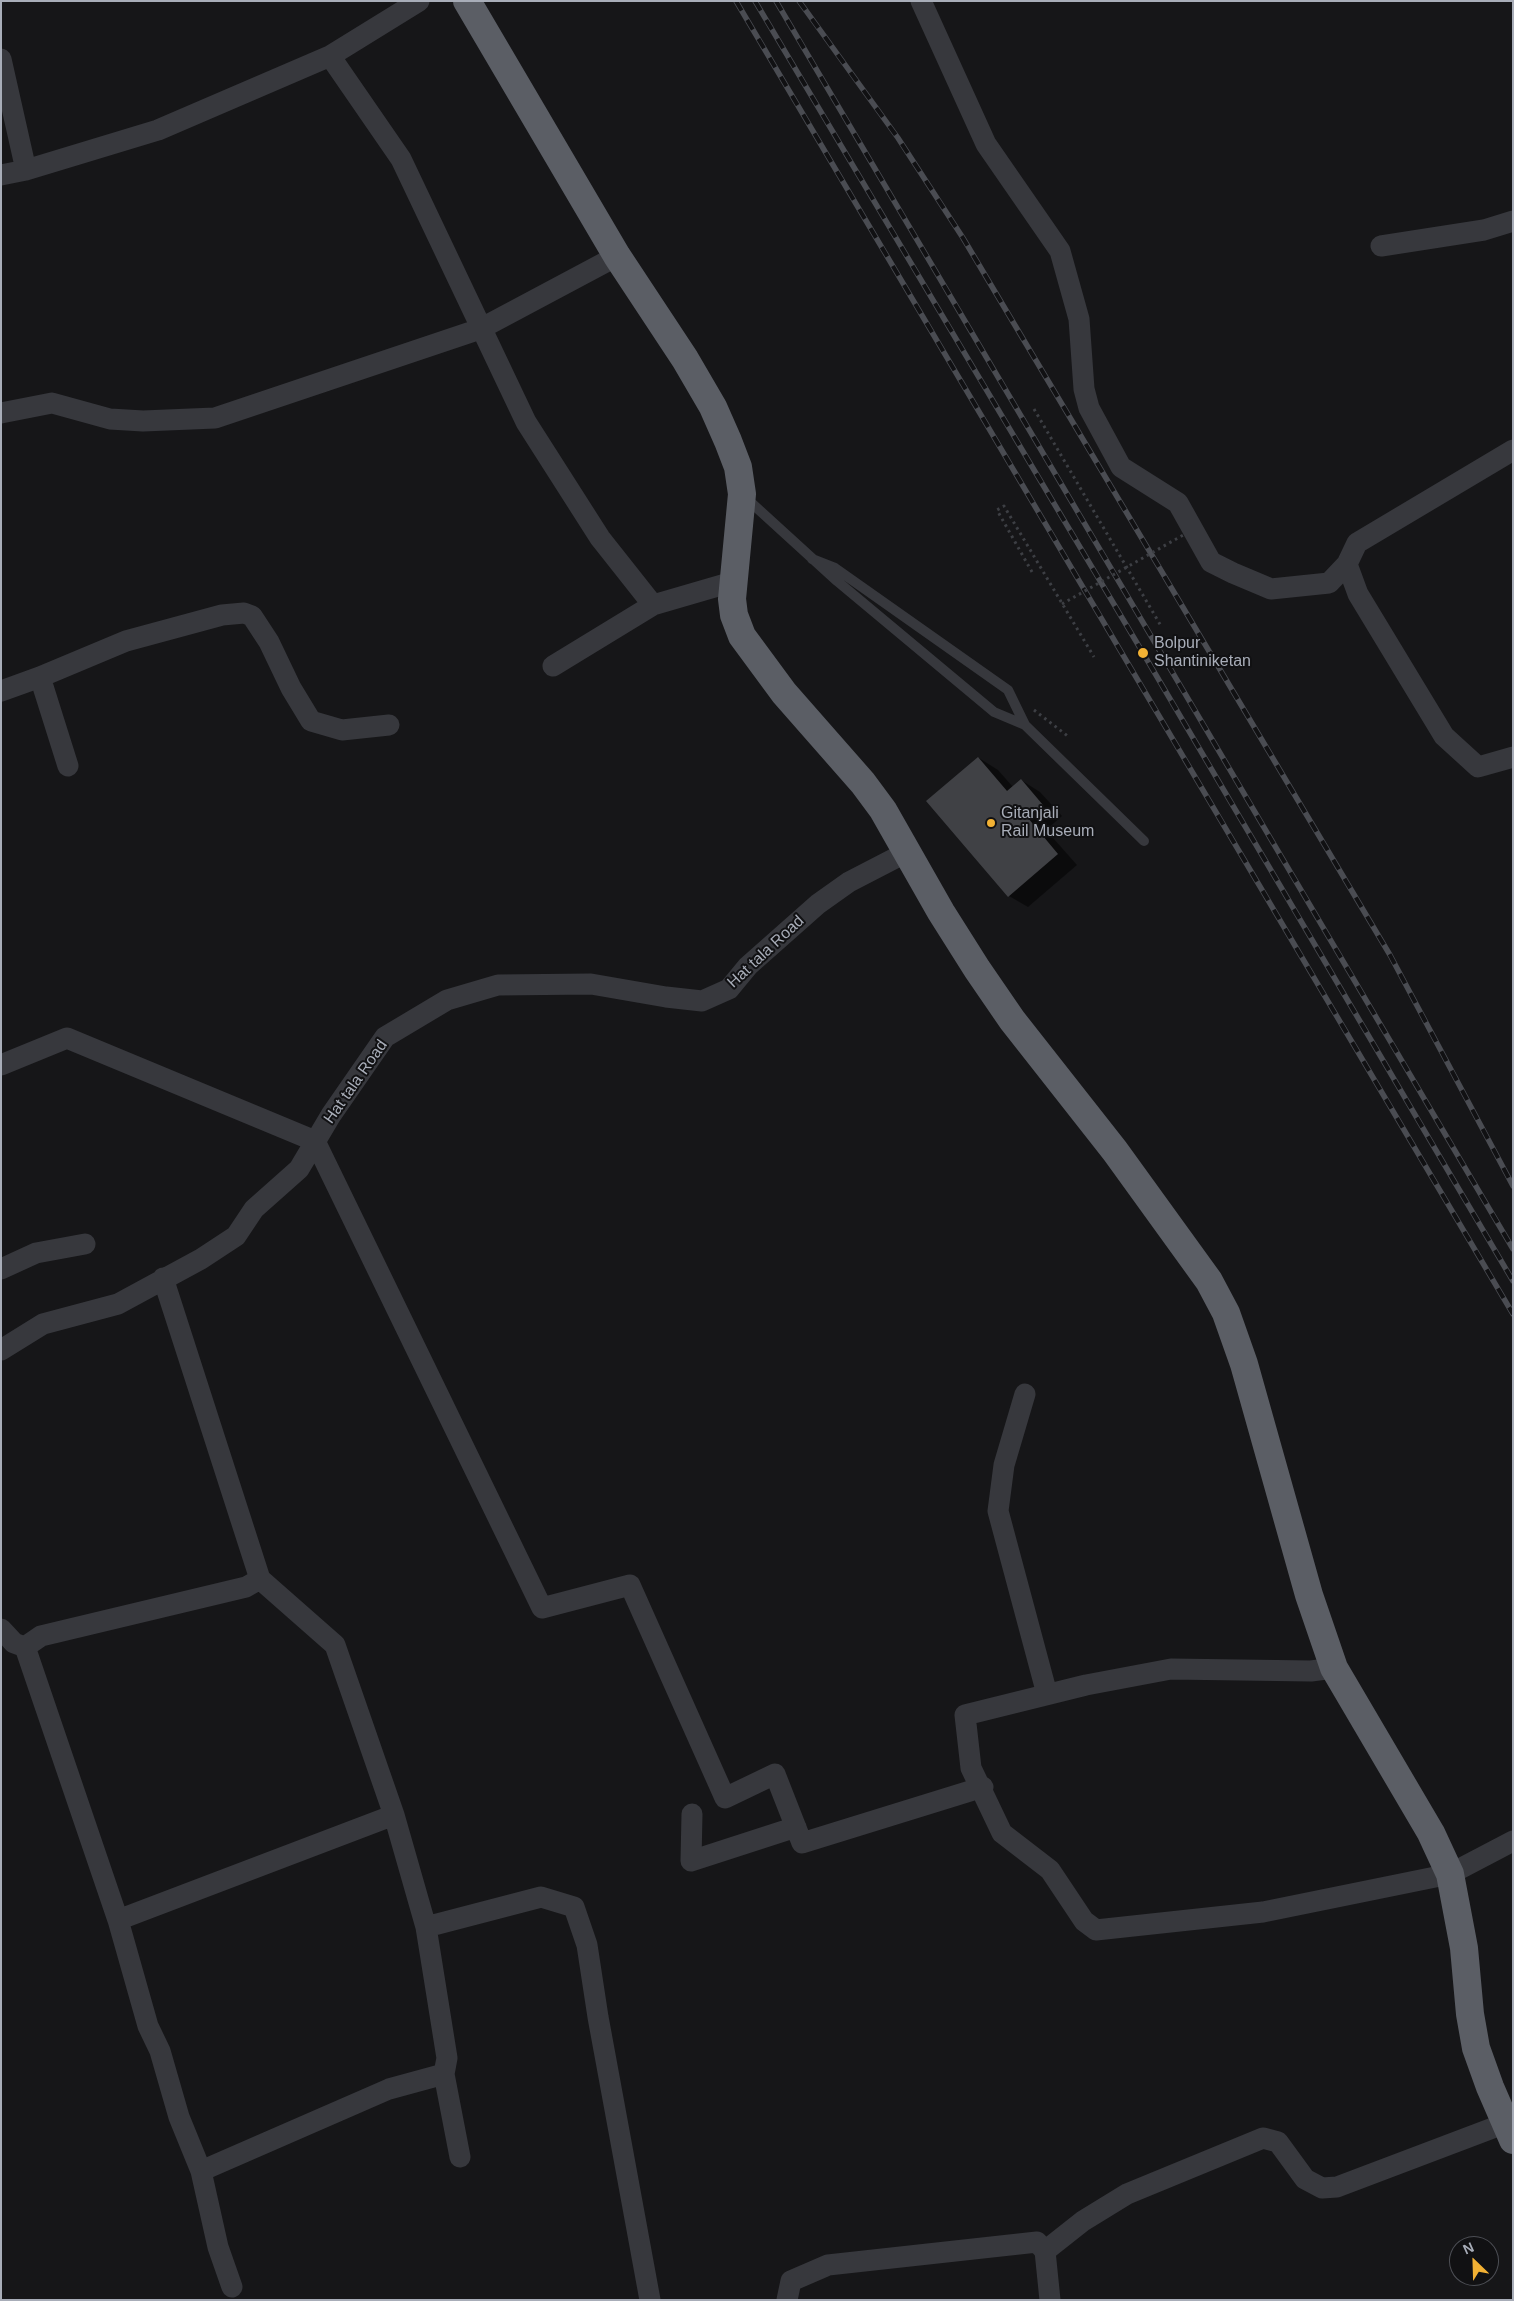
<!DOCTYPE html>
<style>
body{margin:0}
#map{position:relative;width:1514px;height:2301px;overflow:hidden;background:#161618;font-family:Arial,sans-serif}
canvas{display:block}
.frame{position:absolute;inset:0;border:2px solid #a8adb8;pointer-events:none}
.north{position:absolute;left:1449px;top:2236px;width:50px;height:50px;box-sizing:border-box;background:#111113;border:1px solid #4d4f55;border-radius:50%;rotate:336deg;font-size:14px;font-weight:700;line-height:20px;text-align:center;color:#a8adb8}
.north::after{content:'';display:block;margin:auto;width:18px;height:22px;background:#f2b134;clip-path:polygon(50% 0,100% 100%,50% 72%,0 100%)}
</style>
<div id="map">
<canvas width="1514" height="2301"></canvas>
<div class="frame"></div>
<div class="north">N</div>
</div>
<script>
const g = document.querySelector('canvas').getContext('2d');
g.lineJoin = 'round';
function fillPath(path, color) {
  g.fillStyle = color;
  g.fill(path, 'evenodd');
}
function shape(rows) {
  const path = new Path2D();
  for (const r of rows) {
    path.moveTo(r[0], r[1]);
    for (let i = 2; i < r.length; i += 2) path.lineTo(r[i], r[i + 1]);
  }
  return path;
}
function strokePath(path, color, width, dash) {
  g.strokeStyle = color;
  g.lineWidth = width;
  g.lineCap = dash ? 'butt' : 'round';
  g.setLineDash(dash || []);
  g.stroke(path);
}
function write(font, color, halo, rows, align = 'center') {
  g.font = font + ' Arial,sans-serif';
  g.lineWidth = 4;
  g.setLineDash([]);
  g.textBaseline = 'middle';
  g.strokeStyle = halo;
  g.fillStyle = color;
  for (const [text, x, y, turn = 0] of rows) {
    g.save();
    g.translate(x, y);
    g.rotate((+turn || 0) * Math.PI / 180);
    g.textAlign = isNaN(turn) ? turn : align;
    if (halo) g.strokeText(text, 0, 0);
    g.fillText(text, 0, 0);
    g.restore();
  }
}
fillPath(shape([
 [979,758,998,770,1013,787,1021,780,1040,792,1062,816,1046,830,1077,865,1028,907,1009,896]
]), '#0007');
fillPath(shape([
 [978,757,1007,791,1021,779,1043,805,1028,818,1058,854,1008,897,926,801]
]), '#404145');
strokePath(shape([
 [1034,409,1161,626],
 [1032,572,997,510,1004,506,1094,657],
 [1034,710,1069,737]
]), '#3d3f44', 3, [2.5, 4]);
strokePath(shape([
 [746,498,837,581,994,712,1025,725],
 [812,559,835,568,1008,690,1025,725,1144,841]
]), '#37383d', 10);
strokePath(shape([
 [921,1,986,144,1060,251,1079,319,1084,389,1089,408,1121,467,1178,503,1211,562,1233,573,1271,589,1329,583,1347,564],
 [330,56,419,1],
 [1,59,26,170],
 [1,175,26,170,158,130,330,56,401,159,526,422,600,538,653,605],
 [1381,246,1484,230,1513,221],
 [1,413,52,403,110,419,143,421,215,418,480,329,617,256],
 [1513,450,1357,543,1347,564,1358,594,1444,736,1478,767,1513,757],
 [553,666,653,605,732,582],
 [40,677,68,766],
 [1,691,40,677,126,641,222,615,244,613,252,616,269,642,291,688,311,721,342,730,389,725],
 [1,1065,67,1038,315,1141,542,1608,630,1585,725,1798,775,1774,802,1843,983,1787],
 [1,1269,36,1253,85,1244],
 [163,1278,260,1579,335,1645,394,1815,426,1927,447,2058,444,2074,460,2157],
 [1,1350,43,1324,118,1304,201,1259,236,1236,254,1209,299,1169,331,1115,385,1037,447,1000,498,985,591,984,666,997,702,1001,729,989,748,966,818,904,849,882,907,852],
 [1025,1394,1004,1465,998,1511,1047,1694],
 [1,1629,14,1643,25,1647],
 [25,1647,118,1920,148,2026,160,2051,179,2117,201,2171,218,2247,232,2287],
 [25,1647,41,1636,246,1587,260,1579],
 [1334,1668,1311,1671,1171,1669,1086,1685,965,1715,971,1768,1002,1833,1050,1870,1084,1921,1096,1930,1263,1912,1450,1874,1513,1841],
 [692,1814,691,1861,796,1827],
 [118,1920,394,1815],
 [426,1927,541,1897,574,1907,587,1945,598,2017,650,2300],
 [201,2171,389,2089,444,2074],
 [1045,2251,1083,2221,1127,2194,1263,2138,1278,2142,1305,2179,1322,2188,1337,2187,1506,2123],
 [787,2300,791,2281,828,2265,1037,2242,1045,2251,1050,2300]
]), '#37383d', 21);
strokePath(shape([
 [467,1,617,256,685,359,713,407,728,441,738,467,742,494,732,599,734,615,742,636,784,693,863,783,883,810,941,912,977,969,1012,1020,1115,1151,1209,1281,1226,1313,1244,1364,1309,1595,1334,1668,1431,1833,1450,1874,1464,1948,1470,2014,1476,2048,1490,2087,1513,2140]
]), '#5b5e65', 28);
const rail = shape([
 [736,1,1513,1314],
 [755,1,1143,653,1513,1281],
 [776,1,1513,1249],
 [799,1,898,138,963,238,1390,955,1513,1186]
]);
strokePath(rail, '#4a4c52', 5.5);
strokePath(rail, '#111113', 4, [11]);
strokePath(shape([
 [1062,604,1185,534]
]), '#3d3f44', 3, [2.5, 4]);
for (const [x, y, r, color] of [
 [1143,653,6,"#f2b134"],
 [991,823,5,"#f2b134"]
]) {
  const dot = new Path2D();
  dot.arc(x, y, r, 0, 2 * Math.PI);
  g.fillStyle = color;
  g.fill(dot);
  strokePath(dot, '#111113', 2);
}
write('16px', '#a8adb8', '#111113', [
 ["Bolpur",1154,644],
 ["Shantiniketan",1154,662],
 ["Gitanjali",1001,814],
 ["Rail Museum",1001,832]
], 'left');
write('16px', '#a8adb8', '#111113', [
 ["Hat tala Road",766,952,-43],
 ["Hat tala Road",356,1082,-55]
]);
</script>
